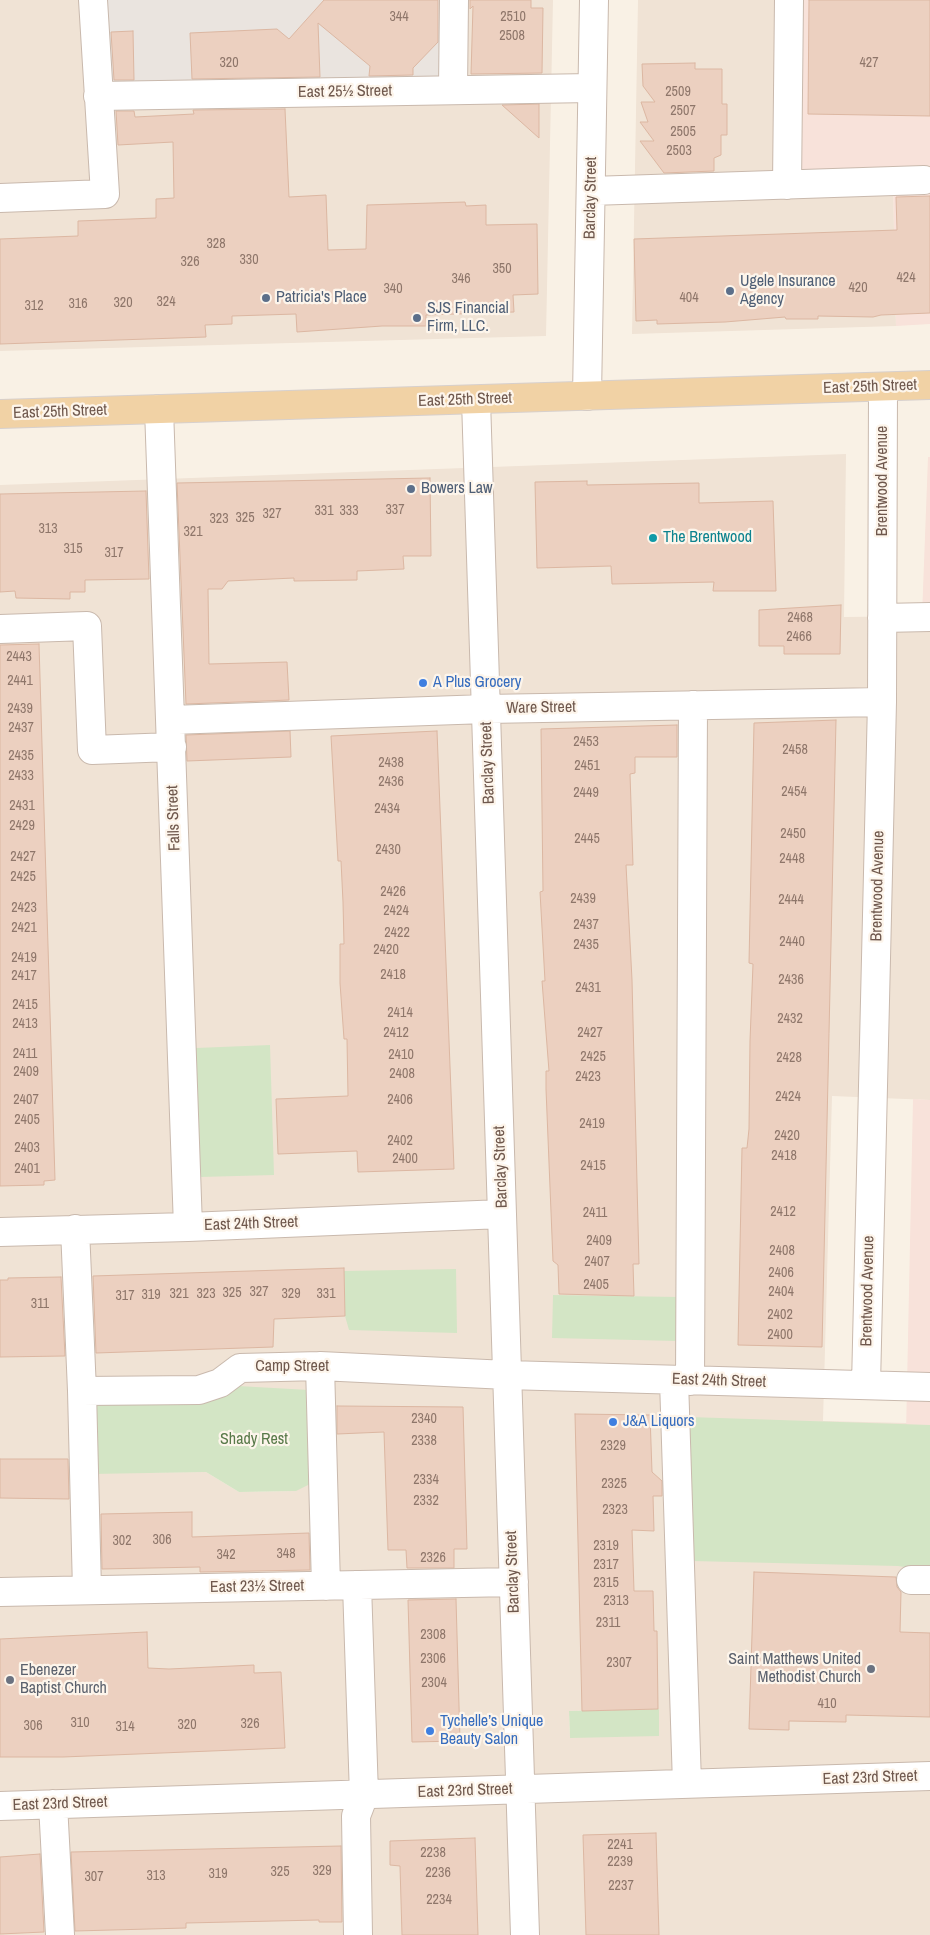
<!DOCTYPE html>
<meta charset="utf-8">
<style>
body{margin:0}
canvas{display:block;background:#f9f1e5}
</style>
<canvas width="930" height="1935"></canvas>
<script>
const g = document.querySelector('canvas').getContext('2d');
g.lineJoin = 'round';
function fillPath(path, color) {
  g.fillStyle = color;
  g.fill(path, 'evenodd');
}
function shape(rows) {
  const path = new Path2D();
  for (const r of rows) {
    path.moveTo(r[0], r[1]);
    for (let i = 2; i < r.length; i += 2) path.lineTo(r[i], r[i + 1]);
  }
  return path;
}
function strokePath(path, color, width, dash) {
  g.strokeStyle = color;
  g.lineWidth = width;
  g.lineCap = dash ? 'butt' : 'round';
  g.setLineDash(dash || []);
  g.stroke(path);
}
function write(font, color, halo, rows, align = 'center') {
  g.font = font + ' "Archivo Narrow",sans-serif';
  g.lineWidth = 4.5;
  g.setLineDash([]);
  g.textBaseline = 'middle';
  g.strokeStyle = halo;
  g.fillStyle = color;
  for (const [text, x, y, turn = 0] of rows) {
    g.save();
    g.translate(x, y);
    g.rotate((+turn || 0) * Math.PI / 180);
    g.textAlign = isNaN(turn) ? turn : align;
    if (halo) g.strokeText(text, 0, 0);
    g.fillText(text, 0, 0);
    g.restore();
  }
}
fillPath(shape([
 [0,0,553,0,546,336,0,351],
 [638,0,783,0,893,181,896,326,632,334],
 [846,454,844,617,930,616,930,1100,832,1096,823,1421,907,1423,903,1576,930,1577,930,1935,0,1935,0,485],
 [90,1402,296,1491,239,1492,206,1472,92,1473],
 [659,1709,570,1738,569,1711]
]), '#f0e3d5');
fillPath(shape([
 [783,0,930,0,930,324,896,326,893,181,782,185],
 [928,457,930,457,930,616,922,616],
 [913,1099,930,1100,930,1577,903,1577]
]), '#f8e2da');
fillPath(shape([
 [86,0,461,0,462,90,90,106]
]), '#eae4df');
fillPath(shape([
 [270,1045,274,1175,200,1177,196,1048],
 [456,1269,457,1333,349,1330,345,1316,344,1271],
 [553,1295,678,1297,677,1341,552,1338],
 [238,1386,309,1390,312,1483,296,1491,239,1492,206,1472,91,1474,90,1402],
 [689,1417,930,1425,930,1571,898,1566,692,1561],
 [659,1709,659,1736,570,1738,569,1711]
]), '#d3e5c5');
const building = shape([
 [324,0,438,0,438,42,413,68,413,75,369,76,370,66,318,23,320,77,192,79,190,33,277,29,289,39,324,0],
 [470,0,531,0,531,8,543,8,542,73,471,74,473,6,470,9,470,0],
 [809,0,930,0,930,116,808,114,809,0],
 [133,31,134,80,114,80,111,32,133,31],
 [695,63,695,69,722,69,722,104,727,104,727,135,721,135,721,155,714,158,714,171,664,173,640,141,654,141,640,122,648,122,641,102,655,102,643,86,642,64,695,63],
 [539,104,539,138,502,105,539,104],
 [285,109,289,197,326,195,328,250,366,249,367,205,465,202,466,206,486,205,486,225,537,224,538,294,513,295,514,312,426,315,426,326,382,326,297,332,296,314,232,316,232,324,205,325,206,337,0,344,0,239,78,236,78,221,156,218,156,199,174,198,173,142,118,145,116,111,134,111,135,117,194,114,193,110,285,109],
 [930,196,930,313,881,315,873,317,818,316,818,319,786,319,785,317,725,322,657,324,657,320,636,321,634,239,897,230,896,197,930,196],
 [430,478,431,556,403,556,404,569,357,571,357,580,294,581,294,578,228,581,222,589,208,589,209,664,287,662,289,700,186,704,177,483,430,478],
 [587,481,587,485,699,483,699,503,773,501,776,591,713,591,714,582,612,584,611,566,537,568,535,482,587,481],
 [146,491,149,579,85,580,85,592,70,592,70,599,16,598,15,591,0,592,0,494,146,491],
 [841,605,840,654,784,654,784,646,759,646,759,610,841,605],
 [39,644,55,1180,44,1181,44,1185,0,1186,0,645,39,644],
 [836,720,822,1347,738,1345,742,1148,747,1148,749,1129,750,1041,753,964,749,963,754,723,836,720],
 [677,725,677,757,635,757,635,773,630,774,633,865,626,865,632,980,639,1264,633,1264,634,1296,559,1294,558,1265,553,1261,546,1089,546,1071,549,1071,542,981,545,981,540,892,543,891,541,729,677,725],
 [290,731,291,757,187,761,186,735,290,731],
 [437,731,454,1169,358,1172,357,1151,278,1154,276,1099,348,1096,347,1039,344,1039,340,983,340,944,344,944,343,902,341,861,338,861,331,736,437,731],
 [344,1268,345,1316,274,1319,273,1347,96,1353,93,1276,344,1268],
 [61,1277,65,1356,0,1357,0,1280,8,1280,8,1278,61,1277],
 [337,1406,463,1407,467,1549,454,1549,454,1568,407,1568,406,1550,388,1550,384,1432,337,1434,337,1406],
 [575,1414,650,1415,652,1472,662,1481,662,1496,653,1496,654,1531,632,1530,634,1591,653,1591,654,1631,657,1631,658,1709,582,1711,575,1414],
 [0,1459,68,1459,69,1499,0,1498,0,1459],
 [192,1512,192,1537,309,1533,310,1570,200,1572,200,1567,102,1569,101,1514,192,1512],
 [754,1572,896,1577,897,1587,901,1592,900,1632,930,1633,930,1717,846,1715,846,1722,789,1721,789,1730,749,1729,754,1572],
 [456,1599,460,1741,412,1742,408,1600,456,1599],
 [147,1632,148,1668,169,1669,254,1665,254,1673,281,1672,285,1748,63,1757,0,1757,0,1639,147,1632],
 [656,1833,659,1935,586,1935,583,1835,656,1833],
 [475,1838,478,1935,402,1935,400,1866,390,1865,390,1841,475,1838],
 [341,1846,342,1922,319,1922,319,1920,186,1923,186,1928,75,1931,71,1852,341,1846],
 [40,1854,44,1932,0,1934,0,1857,40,1854]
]);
fillPath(building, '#ecd0c0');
strokePath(building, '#dcb7a2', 1);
const minor = shape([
 [453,90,454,0],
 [98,96,592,88],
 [787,185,789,0],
 [591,191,924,180],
 [0,198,105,194,93,0],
 [587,396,594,0],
 [476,400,525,1935],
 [159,409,188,1227],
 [882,618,930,617],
 [0,629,87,626,92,750,172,747],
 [171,720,486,709,882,702],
 [75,1229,82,1391,87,1590],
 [0,1232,188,1227,502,1214],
 [320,1366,326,1586],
 [674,1380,687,1784],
 [690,1381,693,705],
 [866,1385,882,702,883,387],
 [82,1391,199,1390,220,1383,240,1368,320,1366,507,1375,930,1387],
 [911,1580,930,1580],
 [357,1585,364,1795,356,1816,358,1935],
 [0,1592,514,1582],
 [53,1804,60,1935],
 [0,1806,930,1776]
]);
const major = shape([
 [0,414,930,385]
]);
strokePath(minor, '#c9b9ad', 30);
strokePath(major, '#d7d0cd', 30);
strokePath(minor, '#fff', 28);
strokePath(major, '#f1d2a5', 28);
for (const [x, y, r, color] of [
 [730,291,5,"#5c6f8a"],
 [266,298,5,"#5c6f8a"],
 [417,318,5,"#5c6f8a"],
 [411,489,5,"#5c6f8a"],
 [653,538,5,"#0f9aa8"],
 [423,683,5,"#3f7fe0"],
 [613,1422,5,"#3f7fe0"],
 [871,1669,5,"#6b7280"],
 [10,1680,5,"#6b7280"],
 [430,1731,5,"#3f7fe0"]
]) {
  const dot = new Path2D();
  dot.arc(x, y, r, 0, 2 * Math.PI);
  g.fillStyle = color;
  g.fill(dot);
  strokePath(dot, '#fdf5eb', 2);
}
write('14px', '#8e766a', null, [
 ["344",399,17],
 ["2510",513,17],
 ["2508",512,36],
 ["320",229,63],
 ["427",869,63],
 ["2509",678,92],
 ["2507",683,111],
 ["2505",683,132],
 ["2503",679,151],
 ["328",216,244],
 ["330",249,260],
 ["326",190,262],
 ["350",502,269],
 ["424",906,278],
 ["346",461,279],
 ["420",858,288],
 ["340",393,289],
 ["404",689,298],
 ["324",166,302],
 ["320",123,303],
 ["316",78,304],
 ["312",34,306],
 ["337",395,510],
 ["331",324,511],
 ["333",349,511],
 ["327",272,514],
 ["325",245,518],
 ["323",219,519],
 ["313",48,529],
 ["321",193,532],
 ["315",73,549],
 ["317",114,553],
 ["2468",800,618],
 ["2466",799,637],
 ["2443",19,657],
 ["2441",20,681],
 ["2439",20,709],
 ["2437",21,728],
 ["2453",586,742],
 ["2458",795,750],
 ["2435",21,756],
 ["2438",391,763],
 ["2451",587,766],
 ["2433",21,776],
 ["2436",391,782],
 ["2454",794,792],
 ["2449",586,793],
 ["2431",22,806],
 ["2434",387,809],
 ["2429",22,826],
 ["2450",793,834],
 ["2445",587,839],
 ["2430",388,850],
 ["2427",23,857],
 ["2448",792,859],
 ["2425",23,877],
 ["2426",393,892],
 ["2439",583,899],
 ["2444",791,900],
 ["2423",24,908],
 ["2424",396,911],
 ["2437",586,925],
 ["2421",24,928],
 ["2422",397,933],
 ["2440",792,942],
 ["2435",586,945],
 ["2420",386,950],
 ["2419",24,958],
 ["2418",393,975],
 ["2417",24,976],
 ["2436",791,980],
 ["2431",588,988],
 ["2415",25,1005],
 ["2414",400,1013],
 ["2432",790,1019],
 ["2413",25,1024],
 ["2412",396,1033],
 ["2427",590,1033],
 ["2411",25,1054],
 ["2410",401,1055],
 ["2425",593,1057],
 ["2428",789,1058],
 ["2409",26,1072],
 ["2408",402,1074],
 ["2423",588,1077],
 ["2424",788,1097],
 ["2407",26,1100],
 ["2406",400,1100],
 ["2405",27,1120],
 ["2419",592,1124],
 ["2420",787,1136],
 ["2402",400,1141],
 ["2403",27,1148],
 ["2418",784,1156],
 ["2400",405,1159],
 ["2415",593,1166],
 ["2401",27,1169],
 ["2412",783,1212],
 ["2411",595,1213],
 ["2409",599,1241],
 ["2408",782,1251],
 ["2407",597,1262],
 ["2406",781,1273],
 ["2405",596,1285],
 ["327",259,1292],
 ["2404",781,1292],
 ["325",232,1293],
 ["321",179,1294],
 ["323",206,1294],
 ["329",291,1294],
 ["331",326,1294],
 ["319",151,1295],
 ["317",125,1296],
 ["311",40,1304],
 ["2402",780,1315],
 ["2400",780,1335],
 ["2340",424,1419],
 ["2338",424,1441],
 ["2329",613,1446],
 ["2334",426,1480],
 ["2325",614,1484],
 ["2332",426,1501],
 ["2323",615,1510],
 ["306",162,1540],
 ["302",122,1541],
 ["2319",606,1546],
 ["348",286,1554],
 ["342",226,1555],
 ["2326",433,1558],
 ["2317",606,1565],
 ["2315",606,1583],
 ["2313",616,1601],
 ["2311",608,1623],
 ["2308",433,1635],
 ["2306",433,1659],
 ["2307",619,1663],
 ["2304",434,1683],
 ["410",827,1704],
 ["310",80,1723],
 ["326",250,1724],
 ["320",187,1725],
 ["306",33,1726],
 ["314",125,1727],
 ["2241",620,1845],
 ["2238",433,1853],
 ["2239",620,1862],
 ["329",322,1871],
 ["325",280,1872],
 ["2236",438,1873],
 ["319",218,1874],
 ["313",156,1876],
 ["307",94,1877],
 ["2237",621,1886],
 ["2234",439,1900]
]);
write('16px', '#6f584d', '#fdf5eb', [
 ["East 25½ Street",345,92,-1],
 ["Barclay Street",591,198,-89],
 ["East 25th Street",870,387,-2],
 ["East 25th Street",465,400,-2],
 ["East 25th Street",60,412,-2],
 ["Brentwood Avenue",883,481,-90],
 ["Ware Street",541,708,-1],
 ["Barclay Street",488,763,-92],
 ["Falls Street",174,818,-92],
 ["Brentwood Avenue",878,886,-89],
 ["Barclay Street",501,1167,-92],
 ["East 24th Street",251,1224,-2],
 ["Brentwood Avenue",868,1291,-89],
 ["Camp Street",292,1367],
 ["East 24th Street",719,1381,2],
 ["Barclay Street",513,1572,-92],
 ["East 23½ Street",257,1587,-1],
 ["East 23rd Street",870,1778,-2],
 ["East 23rd Street",465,1791,-2],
 ["East 23rd Street",60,1804,-2]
]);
write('16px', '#4e5e75', '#fdf5eb', [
 ["Ugele Insurance",740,282],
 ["Agency",740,300],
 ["Patricia's Place",276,298],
 ["SJS Financial",427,309],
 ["Firm, LLC.",427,327],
 ["Bowers Law",421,489]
], 'left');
write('16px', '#0d838f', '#fdf5eb', [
 ["The Brentwood",663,538]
], 'left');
write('16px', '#366cbe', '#fdf5eb', [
 ["A Plus Grocery",433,683],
 ["J&A Liquors",623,1422],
 ["Tychelle’s Unique",440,1722],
 ["Beauty Salon",440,1740]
], 'left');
write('16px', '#597a4a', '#fdf5eb', [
 ["Shady Rest",254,1440]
]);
write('16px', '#5b616d', '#fdf5eb', [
 ["Saint Matthews United",861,1660],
 ["Methodist Church",861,1678],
 ["Ebenezer",20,1671,"left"],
 ["Baptist Church",20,1689,"left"]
], 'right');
</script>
